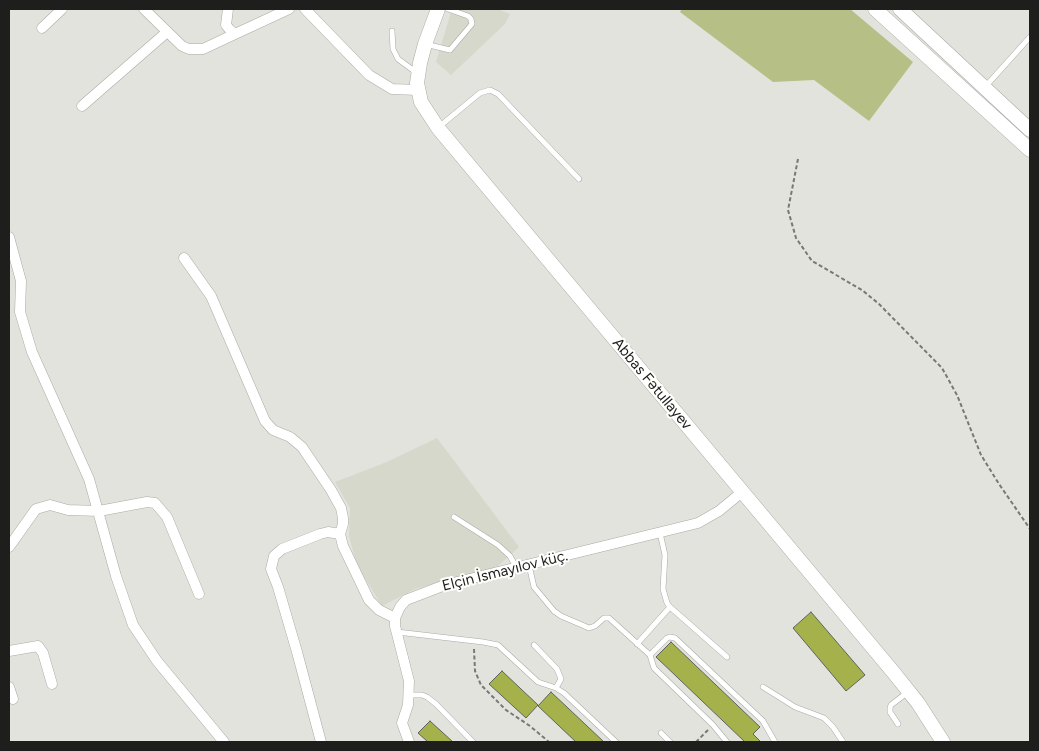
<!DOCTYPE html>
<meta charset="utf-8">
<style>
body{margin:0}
#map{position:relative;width:1039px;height:751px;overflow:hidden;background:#e2e3dd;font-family:Figtree,sans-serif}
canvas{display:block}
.frame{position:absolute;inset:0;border:10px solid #1e1f1c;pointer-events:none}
</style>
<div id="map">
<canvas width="1039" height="751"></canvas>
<div class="frame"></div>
</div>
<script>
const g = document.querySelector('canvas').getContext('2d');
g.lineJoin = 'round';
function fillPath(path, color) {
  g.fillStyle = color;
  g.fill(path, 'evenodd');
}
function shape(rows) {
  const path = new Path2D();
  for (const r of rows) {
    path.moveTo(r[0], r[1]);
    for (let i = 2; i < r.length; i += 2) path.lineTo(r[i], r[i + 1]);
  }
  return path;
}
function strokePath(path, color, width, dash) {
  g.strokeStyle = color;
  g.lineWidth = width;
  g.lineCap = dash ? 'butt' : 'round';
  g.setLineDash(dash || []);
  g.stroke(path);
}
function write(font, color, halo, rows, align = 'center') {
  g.font = font + ' Figtree,sans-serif';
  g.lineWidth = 4;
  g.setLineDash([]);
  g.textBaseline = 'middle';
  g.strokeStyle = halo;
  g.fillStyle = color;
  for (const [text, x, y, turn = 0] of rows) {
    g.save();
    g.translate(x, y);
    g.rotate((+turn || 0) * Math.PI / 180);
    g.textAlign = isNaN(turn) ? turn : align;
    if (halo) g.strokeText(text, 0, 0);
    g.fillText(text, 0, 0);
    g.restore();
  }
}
fillPath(shape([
 [452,9,497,9,510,14,505,24,451,75,436,62],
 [437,438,519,547,497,567,415,589,382,606,357,565,349,536,350,508,335,482,387,462]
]), '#d5d8ca');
fillPath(shape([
 [682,9,850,9,913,62,869,121,814,80,773,82,680,12]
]), '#b6bf85');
const building = shape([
 [811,612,865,675,846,691,793,628,811,612],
 [671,642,760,727,753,734,761,742,745,742,656,657,671,642],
 [502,671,538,705,526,718,489,684,502,671],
 [551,692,604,742,576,742,538,706,551,692],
 [430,721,453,742,428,742,418,733,430,721]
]);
fillPath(building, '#a5b24c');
strokePath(building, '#60615c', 1);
const service = shape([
 [392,31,393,49,398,59,417,73],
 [425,44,450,50,472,24,471,19,468,16,448,9],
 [985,87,1030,37],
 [440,126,480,93,490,90,498,94,579,179],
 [454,517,498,545,510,556,516,567],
 [660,533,665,555,663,589,667,603,670,607,727,657],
 [529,565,534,587,554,611,561,616,589,628,595,626,604,618,609,618,650,655,654,668,713,725,727,742],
 [397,632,483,642,498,645,538,682,556,688,564,693,616,742],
 [637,644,670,607],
 [534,645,557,669,561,679,556,688],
 [650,655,667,638,670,637,675,638,763,721,775,742],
 [763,687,795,707,824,718,833,727,843,742],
 [410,695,422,695,427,697,436,704,473,742],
 [898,724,890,712,890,708,891,705,908,692],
 [661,733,670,742]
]);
const minor = shape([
 [144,9,182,46,189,49,203,49,235,34],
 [228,9,226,25,230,30,235,34,289,9],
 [305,9,369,75,392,89,418,90],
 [42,28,62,9],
 [82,106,167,32],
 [9,237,21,281,20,312,32,352,89,479,116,576,133,625,157,661,224,742],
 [184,258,211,296,265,421,273,430,290,437,302,447,331,490,341,508,343,518,343,524,340,534],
 [9,547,36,509,50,505,68,510,99,511,147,502,155,503,167,517,199,594],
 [9,651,38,646,43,653,52,684],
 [9,687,13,699],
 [321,742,297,652,278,587,271,569,274,556,282,549,320,534,328,532,340,534,343,546,369,600,379,610,395,618],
 [409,742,402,723,408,705,409,681,395,626,395,618,400,607,406,600,445,585,698,523,719,511,742,492]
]);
const secondary = shape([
 [438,9,425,44,420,63,417,83,421,102,438,128,894,673,918,703,943,742],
 [875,9,1030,150],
 [900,9,1030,130]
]);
strokePath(service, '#a9aba5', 6);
strokePath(minor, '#a9aba5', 11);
strokePath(secondary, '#a9aba5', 15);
strokePath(shape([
 [798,159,788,210,796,238,812,261,862,290,879,304,942,368,957,395,981,455,999,484,1030,529],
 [474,649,475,671,481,685,506,710,530,726,549,742],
 [696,742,708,730]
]), '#787974', 2, [4, 2.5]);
strokePath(service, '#fff', 5);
strokePath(minor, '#fff', 10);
strokePath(secondary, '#fff', 14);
write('15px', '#1e1f1c', '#fffffe', [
 ["Abbas Fətullayev",652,384,50],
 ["Elçin İsmayılov küç.",505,571,-14]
]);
</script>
